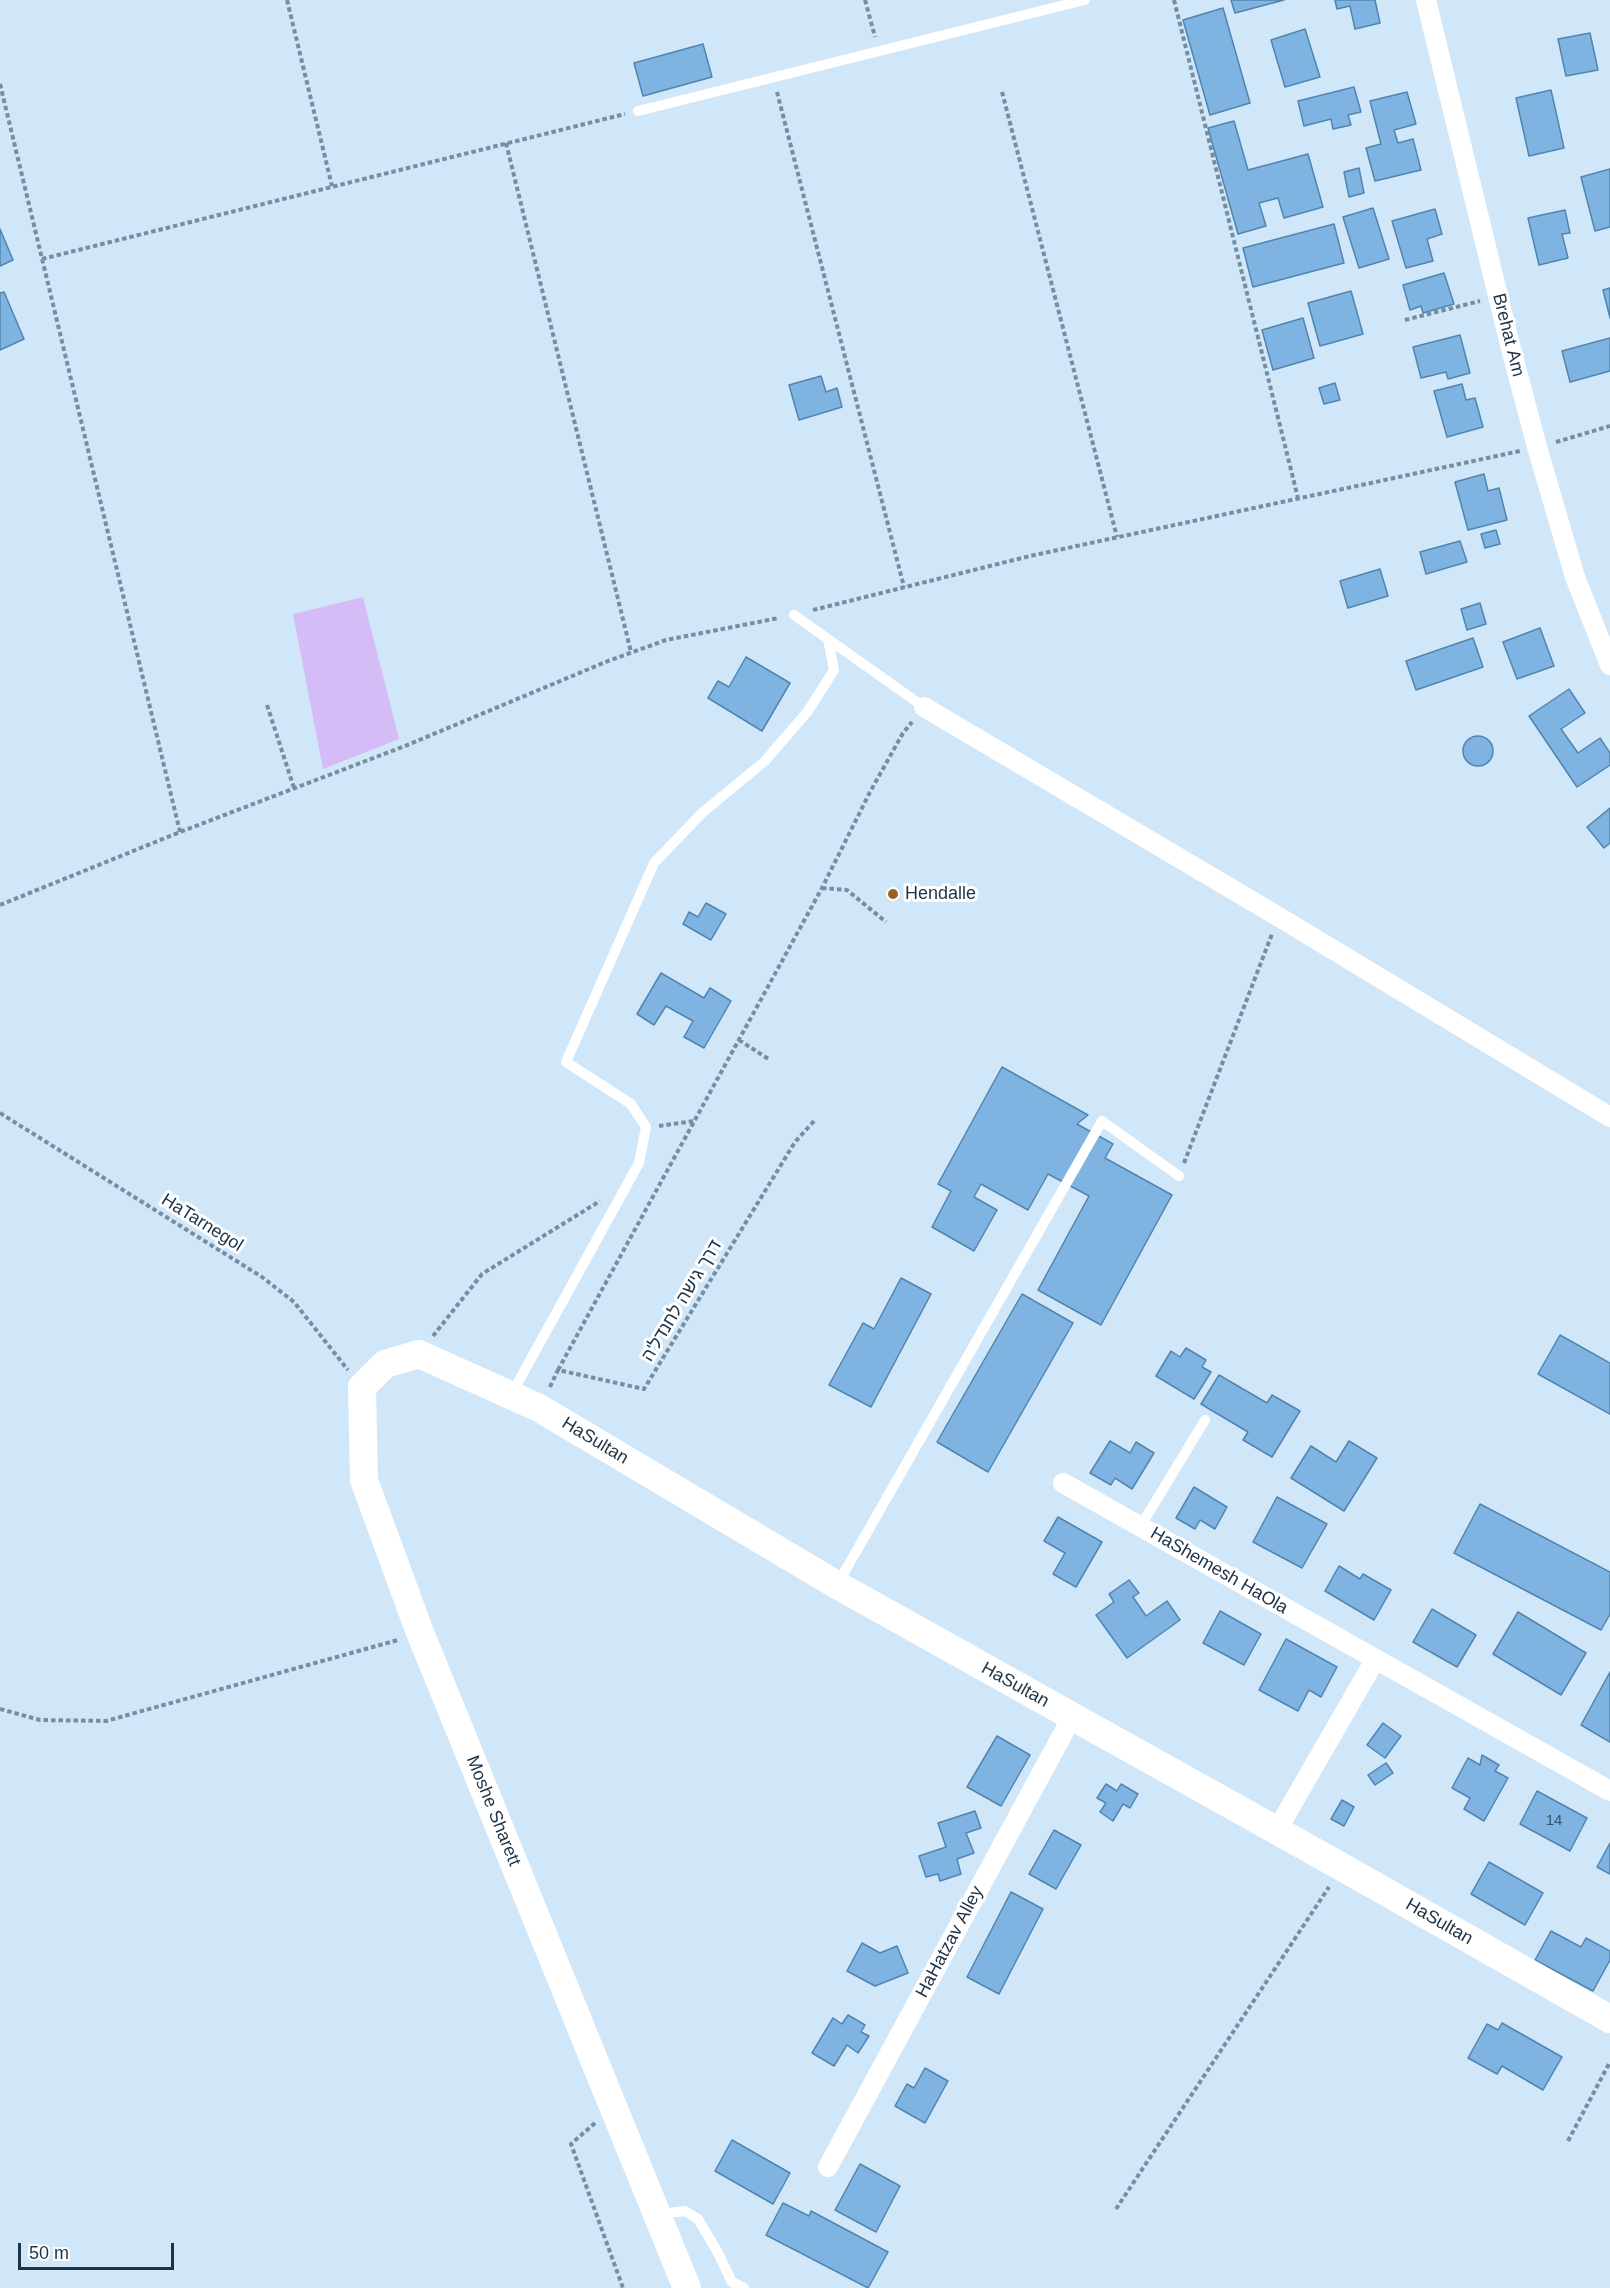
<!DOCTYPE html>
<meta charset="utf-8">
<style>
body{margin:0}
#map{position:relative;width:1610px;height:2288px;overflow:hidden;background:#d0e6f9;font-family:Helvetica,sans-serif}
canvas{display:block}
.scale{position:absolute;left:18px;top:2243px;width:156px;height:27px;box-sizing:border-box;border:3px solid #1e3346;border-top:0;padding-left:8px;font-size:18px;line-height:21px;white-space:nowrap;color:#1e3346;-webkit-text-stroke:4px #fff;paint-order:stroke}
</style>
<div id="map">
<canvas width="1610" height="2288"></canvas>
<div class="scale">50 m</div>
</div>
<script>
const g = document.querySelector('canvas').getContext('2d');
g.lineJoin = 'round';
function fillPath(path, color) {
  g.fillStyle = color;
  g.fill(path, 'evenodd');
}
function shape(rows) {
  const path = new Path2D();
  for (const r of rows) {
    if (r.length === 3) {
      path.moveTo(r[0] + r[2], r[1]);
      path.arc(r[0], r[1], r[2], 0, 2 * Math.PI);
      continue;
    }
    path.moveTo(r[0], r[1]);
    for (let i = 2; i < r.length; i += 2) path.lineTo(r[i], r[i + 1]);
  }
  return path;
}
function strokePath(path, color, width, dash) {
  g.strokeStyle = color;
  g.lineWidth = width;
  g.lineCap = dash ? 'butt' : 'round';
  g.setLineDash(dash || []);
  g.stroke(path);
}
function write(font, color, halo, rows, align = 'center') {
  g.font = font + ' Helvetica,Heebo,sans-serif';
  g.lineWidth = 6;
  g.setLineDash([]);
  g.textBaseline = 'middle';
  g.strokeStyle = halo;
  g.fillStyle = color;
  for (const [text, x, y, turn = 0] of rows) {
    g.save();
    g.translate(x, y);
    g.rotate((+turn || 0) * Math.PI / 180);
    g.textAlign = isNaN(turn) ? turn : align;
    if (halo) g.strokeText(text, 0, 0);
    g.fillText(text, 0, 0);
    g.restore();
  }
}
fillPath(shape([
 [363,597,399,739,323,769,293,614]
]), '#d6bcf6');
const building = shape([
 [1231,0,1284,0,1235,13,1231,0],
 [1335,0,1375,0,1380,23,1355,29,1350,6,1337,9,1335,0],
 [1223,8,1250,103,1210,115,1183,20,1223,8],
 [1305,29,1320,77,1285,87,1271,40,1305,29],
 [1590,33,1598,70,1566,76,1558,39,1590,33],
 [703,44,712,77,643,96,634,63,703,44],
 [1354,87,1361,112,1348,115,1351,125,1333,129,1331,119,1304,126,1298,101,1354,87],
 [1551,90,1564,148,1529,156,1516,98,1551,90],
 [1407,92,1416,124,1394,130,1398,143,1413,139,1421,170,1375,181,1366,148,1381,144,1370,101,1407,92],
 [1234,121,1248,170,1308,154,1323,207,1284,218,1278,198,1259,203,1266,226,1238,234,1208,128,1234,121],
 [1359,168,1364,193,1349,197,1344,172,1359,168],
 [1610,169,1610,227,1595,231,1581,177,1610,169],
 [1373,208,1389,259,1359,268,1343,217,1373,208],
 [1435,209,1442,234,1427,239,1433,261,1406,268,1392,221,1435,209],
 [1565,210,1570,233,1562,234,1568,258,1539,265,1528,218,1565,210],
 [1334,224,1344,263,1253,287,1243,248,1334,224],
 [0,229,13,260,0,266,0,229],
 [1444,273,1454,304,1423,313,1421,306,1410,310,1403,285,1444,273],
 [1610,288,1610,318,1603,290,1610,288],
 [1351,291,1363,334,1320,346,1308,303,1351,291],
 [4,292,24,339,0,350,0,293,4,292],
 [1303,318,1314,358,1273,370,1262,330,1303,318],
 [1460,335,1470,373,1448,379,1446,372,1421,378,1413,347,1460,335],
 [1610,338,1610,371,1570,382,1562,351,1610,338],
 [821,376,826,392,837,388,842,407,799,420,789,385,821,376],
 [1335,383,1340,400,1324,404,1319,388,1335,383],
 [1462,384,1466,400,1475,398,1483,427,1447,437,1434,391,1462,384],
 [1484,474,1488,491,1499,488,1507,520,1468,530,1455,482,1484,474],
 [1496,530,1500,544,1485,548,1481,534,1496,530],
 [1460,541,1467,562,1426,574,1420,552,1460,541],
 [1380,569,1388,596,1348,608,1340,581,1380,569],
 [1480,603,1486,624,1467,630,1461,609,1480,603],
 [1540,628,1554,666,1517,679,1503,642,1540,628],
 [1473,638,1483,667,1416,690,1406,661,1473,638],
 [746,657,790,683,762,731,708,698,718,681,729,687,746,657],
 [1569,689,1585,713,1561,729,1578,753,1600,738,1610,753,1610,765,1577,787,1529,716,1569,689],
 [1478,751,15],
 [1610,808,1610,843,1604,848,1587,827,1610,808],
 [706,903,726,914,711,940,683,924,689,912,698,917,706,903],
 [661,973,704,998,710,988,731,1001,704,1048,684,1037,693,1021,666,1006,654,1025,637,1014,661,973],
 [1002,1067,1088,1115,1077,1124,1113,1144,1105,1158,1172,1195,1101,1325,1038,1290,1089,1196,1048,1174,1028,1210,981,1184,974,1197,997,1210,974,1251,932,1227,951,1191,938,1184,1002,1067],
 [901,1278,931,1294,871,1407,829,1385,863,1323,874,1329,901,1278],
 [1022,1294,1073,1323,988,1472,937,1442,1022,1294],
 [1560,1335,1610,1363,1610,1414,1538,1374,1560,1335],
 [1186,1348,1206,1360,1202,1367,1211,1372,1194,1399,1156,1376,1171,1351,1180,1357,1186,1348],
 [1219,1375,1267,1403,1272,1395,1300,1411,1272,1457,1243,1440,1248,1432,1201,1404,1219,1375],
 [1110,1441,1130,1453,1136,1442,1154,1453,1132,1489,1115,1478,1111,1485,1090,1473,1110,1441],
 [1349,1441,1377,1458,1344,1511,1291,1478,1311,1446,1336,1462,1349,1441],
 [1194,1487,1227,1507,1215,1529,1200,1520,1195,1529,1176,1518,1194,1487],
 [1277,1497,1327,1524,1302,1568,1253,1542,1277,1497],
 [1480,1504,1610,1572,1610,1614,1601,1630,1454,1553,1480,1504],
 [1058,1517,1102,1542,1076,1587,1053,1574,1065,1553,1044,1541,1058,1517],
 [1339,1566,1360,1579,1363,1574,1391,1590,1374,1620,1325,1591,1339,1566],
 [1129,1580,1139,1593,1133,1597,1146,1616,1167,1601,1180,1620,1127,1658,1096,1615,1114,1602,1109,1594,1129,1580],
 [1432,1609,1476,1635,1457,1667,1413,1642,1432,1609],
 [1220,1611,1261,1634,1244,1665,1203,1643,1220,1611],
 [1518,1612,1586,1653,1561,1695,1493,1654,1518,1612],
 [1286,1639,1337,1667,1321,1697,1309,1690,1298,1711,1259,1690,1286,1639],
 [1610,1672,1610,1742,1581,1725,1610,1672],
 [1383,1723,1401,1736,1385,1758,1367,1745,1383,1723],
 [997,1736,1030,1755,1001,1806,967,1787,997,1736],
 [1482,1755,1499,1765,1495,1771,1508,1778,1484,1821,1464,1809,1470,1798,1452,1788,1468,1758,1480,1765,1482,1755],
 [1386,1763,1393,1773,1375,1785,1368,1775,1386,1763],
 [1106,1784,1117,1791,1121,1784,1138,1794,1130,1808,1123,1804,1113,1821,1100,1812,1106,1803,1097,1798,1106,1784],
 [1537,1791,1587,1818,1570,1851,1520,1824,1537,1791],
 [1342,1800,1354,1807,1344,1826,1331,1819,1342,1800],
 [975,1811,981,1828,966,1833,974,1853,957,1859,961,1874,940,1881,938,1874,926,1877,919,1856,946,1847,938,1823,975,1811],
 [1054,1830,1081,1845,1056,1889,1029,1874,1054,1830],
 [1610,1843,1610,1874,1597,1867,1610,1843],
 [1489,1862,1543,1893,1525,1925,1471,1894,1489,1862],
 [1011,1892,1043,1909,999,1994,967,1977,1011,1892],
 [1551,1931,1581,1947,1586,1938,1610,1951,1610,1960,1593,1991,1535,1960,1551,1931],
 [862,1943,880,1953,897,1946,908,1973,875,1986,847,1971,862,1943],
 [848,2015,865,2025,861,2032,869,2036,858,2053,847,2045,834,2066,812,2053,833,2018,842,2024,848,2015],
 [1502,2023,1562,2057,1543,2090,1502,2066,1497,2074,1468,2058,1487,2024,1498,2030,1502,2023],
 [925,2068,948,2081,925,2123,895,2106,907,2084,914,2088,925,2068],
 [732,2140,790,2173,773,2204,715,2171,732,2140],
 [860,2164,900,2186,876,2232,835,2210,860,2164],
 [783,2203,809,2216,811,2211,888,2252,868,2288,766,2235,783,2203]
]);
fillPath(building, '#7fb4e2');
strokePath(building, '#5185b0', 1.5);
strokePath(shape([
 [287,0,332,186],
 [865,0,875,37],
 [1174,0,1298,498],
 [0,84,180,832],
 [777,92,904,587],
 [1002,92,1117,537],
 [506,143,631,652],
 [42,259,625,114],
 [1405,320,1480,301],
 [1556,442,1610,426],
 [813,610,1030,556,1520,451],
 [267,705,294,788],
 [822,888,847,890,886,922],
 [0,905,180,832,405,746,608,661,666,640,779,618],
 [739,1040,770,1060],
 [0,1113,262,1277,294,1302,348,1370],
 [659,1126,694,1121],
 [1184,1163,1272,934],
 [433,1336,482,1274,600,1201],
 [558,1370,822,888,870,792,903,733,912,722],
 [550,1387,558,1370,644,1389,795,1142,815,1120],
 [0,1709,40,1720,106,1721,398,1640],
 [595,2123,571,2144,623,2288],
 [1568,2141,1610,2062],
 [1116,2209,1329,1887]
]), '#778da0', 4, [4.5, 3]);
strokePath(shape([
 [638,111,1085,0],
 [794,615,924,707],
 [511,1395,639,1163,646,1127,631,1104,566,1062,654,863,702,813,765,761,808,711,834,670,828,639],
 [1140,1527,1205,1420],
 [837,1585,1102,1121,1179,1176],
 [660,2214,685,2211,698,2219,717,2251,732,2282,744,2288]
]), '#fff', 10);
strokePath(shape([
 [1426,0,1509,341,1537,447,1575,577,1610,665],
 [924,707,1279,917,1610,1117],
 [1063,1483,1610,1791],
 [1277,1830,1375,1660],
 [828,2167,1072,1717]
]), '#fff', 20);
strokePath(shape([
 [687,2288,419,1630,364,1480,362,1387,385,1364,419,1354,539,1408,837,1585,1342,1867,1610,2019]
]), '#fff', 28);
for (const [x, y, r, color] of [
 [893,894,6,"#9b611f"]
]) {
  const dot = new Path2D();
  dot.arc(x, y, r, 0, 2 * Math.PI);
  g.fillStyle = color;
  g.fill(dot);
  strokePath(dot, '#fff', 2);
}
write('15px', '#36536d', null, [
 ["14",1554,1821]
]);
write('18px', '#1e3346', '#fff', [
 ["Brehat Am",1508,335,76],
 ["HaTarnegol",202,1223,32],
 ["דרך גישה לחנדל'ה",682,1301,-59],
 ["HaSultan",595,1441,31],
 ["HaShemesh HaOla",1219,1571,30],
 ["HaSultan",1015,1685,29],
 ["Moshe Sharett",493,1811,68],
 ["HaSultan",1439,1922,30],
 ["HaHatzav Alley",950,1942,-62]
]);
write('18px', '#1e3346', '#fff', [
 ["Hendalle",905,894]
], 'left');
</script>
